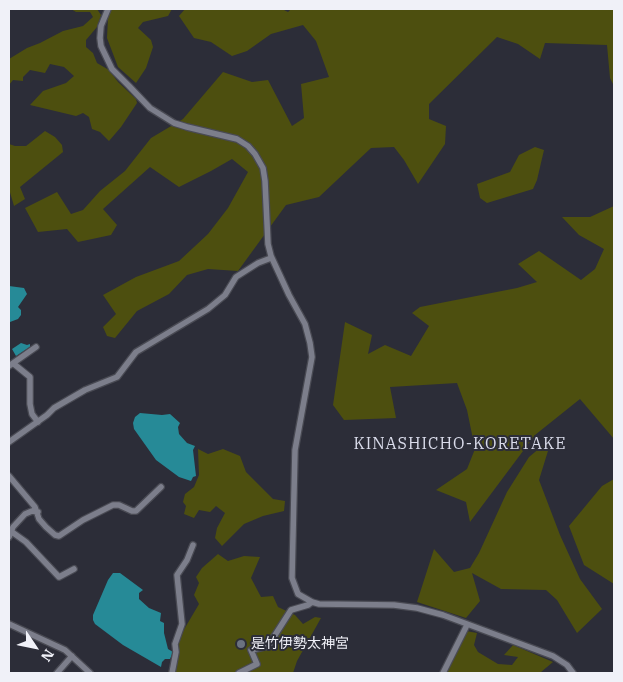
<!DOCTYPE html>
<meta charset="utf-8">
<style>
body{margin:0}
#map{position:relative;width:623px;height:682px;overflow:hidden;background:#2c2d38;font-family:"IBM Plex Serif",serif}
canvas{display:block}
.frame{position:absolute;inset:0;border:10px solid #f0f1f8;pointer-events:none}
.north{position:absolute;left:10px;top:622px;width:50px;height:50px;-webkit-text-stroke:4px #2c2d38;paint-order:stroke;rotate:124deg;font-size:14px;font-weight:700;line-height:20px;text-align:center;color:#f0f1f8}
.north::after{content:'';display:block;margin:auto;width:18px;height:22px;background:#f0f1f8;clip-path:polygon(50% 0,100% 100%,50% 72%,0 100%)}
</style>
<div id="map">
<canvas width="623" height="682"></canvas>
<div class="frame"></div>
<div class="north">N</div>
</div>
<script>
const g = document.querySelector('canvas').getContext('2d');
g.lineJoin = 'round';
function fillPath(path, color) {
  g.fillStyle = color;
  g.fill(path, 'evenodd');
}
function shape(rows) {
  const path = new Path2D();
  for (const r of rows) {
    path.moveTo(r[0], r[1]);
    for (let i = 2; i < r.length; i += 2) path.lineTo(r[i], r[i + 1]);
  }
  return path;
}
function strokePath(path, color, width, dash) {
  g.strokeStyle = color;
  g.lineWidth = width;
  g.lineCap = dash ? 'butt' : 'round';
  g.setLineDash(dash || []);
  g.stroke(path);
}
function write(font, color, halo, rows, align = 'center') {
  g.font = font + ' "IBM Plex Serif","Noto Sans JP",serif';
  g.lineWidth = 4;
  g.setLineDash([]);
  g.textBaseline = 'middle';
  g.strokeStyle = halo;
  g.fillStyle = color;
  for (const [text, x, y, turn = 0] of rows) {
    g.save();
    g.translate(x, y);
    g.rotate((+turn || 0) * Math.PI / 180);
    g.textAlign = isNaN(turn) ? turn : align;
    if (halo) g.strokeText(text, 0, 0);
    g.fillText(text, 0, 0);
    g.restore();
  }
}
fillPath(shape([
 [71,9,97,9,101,15,97,27,86,40,86,47,93,53,97,63,109,70,118,82,136,99,137,103,121,127,109,141,100,132,92,129,89,117,83,113,76,116,30,105,43,91,66,83,74,76,64,67,50,64,45,73,30,70,23,77,23,81,13,80,9,85,9,59,27,48,40,43,63,31,83,26,93,17,90,12,76,12],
 [111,9,172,9,168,16,143,22,138,28,151,40,153,47,146,68,136,83,118,67,107,38,108,18],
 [185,9,282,9,288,12,291,9,614,9,614,86,610,78,607,45,545,43,540,59,518,44,497,37,429,104,429,119,446,126,445,144,418,184,404,160,394,147,371,148,319,197,286,205,238,271,208,269,187,275,169,294,137,311,115,338,107,336,103,327,116,314,103,295,136,277,179,261,208,234,228,208,248,172,232,159,211,171,179,187,150,167,103,209,117,225,111,235,78,242,67,229,38,232,25,208,57,192,71,214,83,210,100,191,125,171,151,138,183,119,223,72,252,82,268,80,292,126,304,118,301,84,329,77,316,41,303,25,271,34,247,51,232,56,211,42,194,38,179,16],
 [45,131,55,137,62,145,63,152,20,187,25,199,14,206,9,189,9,144,15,146,26,146],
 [535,147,544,150,537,180,533,189,487,203,480,198,477,184,510,172,519,155],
 [614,206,614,439,580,399,535,435,470,522,466,502,436,490,467,469,475,449,467,410,457,383,390,387,396,418,344,420,333,405,345,322,372,335,368,354,385,345,411,356,429,326,412,313,420,307,517,288,537,282,518,264,539,251,581,280,595,269,604,249,579,235,562,217,590,217],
 [552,438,539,480,560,535,580,579,602,609,577,633,557,600,546,590,501,589,472,573,480,601,466,618,417,602,434,549,454,572,470,568,479,553,507,492,529,457],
 [198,449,208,454,223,449,240,456,246,472,273,499,285,501,284,511,263,516,244,524,222,546,215,538,217,528,225,513,216,506,210,512,199,510,194,518,184,514,186,506,183,502,185,494,194,487,199,475],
 [614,479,614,584,584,565,569,526,602,486],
 [218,554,228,561,244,556,260,557,251,578,261,597,273,596,278,607,295,615,303,624,315,617,321,618,297,661,293,673,168,673,179,638,199,604,194,595,199,583,196,577,202,568],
 [466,631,477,633,474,645,478,652,498,664,512,665,518,657,504,655,513,645,553,662,541,672,536,673,445,673]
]), '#4d4f0f');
fillPath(shape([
 [9,286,24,288,27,294,18,307,21,310,21,315,18,319,10,322],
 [21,343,27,345,30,344,30,347,16,356,12,349],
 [140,413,162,415,170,414,180,423,178,427,179,434,187,443,195,446,193,450,196,476,193,477,191,481,179,477,156,460,134,429,133,423,135,417],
 [113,573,120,573,143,590,139,593,139,599,149,608,161,613,160,621,164,623,164,633,168,649,173,652,170,659,165,659,162,662,161,667,123,645,95,624,93,620,93,615,108,580]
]), '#268a97');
const street = shape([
 [108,9,101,26,100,38,101,46,112,69,129,86,150,108,174,123,187,127,237,139,248,146,255,154,263,168,265,181,268,244,271,256,289,295,305,324,310,343,312,357,295,450,292,578,298,594,312,602,319,604,394,605,417,608,443,615,553,656,567,665,573,673],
 [14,364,30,377,30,404,32,414,38,422],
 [9,366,36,347],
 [9,442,47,415,54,408,85,390,117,377,136,352,208,309,225,295,236,277,258,263,271,258],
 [9,476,35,507,39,519,46,527,55,535,59,536,83,520,113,505,119,505,132,511,136,511,161,487],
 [12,532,26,542,59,577,74,569],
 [9,537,13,527,25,514,32,511,38,512],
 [9,624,65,650,90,673],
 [57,673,72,656],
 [172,673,176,652,175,644,182,624,177,575,187,560,193,545],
 [239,673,257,664,251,650,268,646,291,610,308,605,312,602],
 [443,673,467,625]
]);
strokePath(street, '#494a53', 8);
strokePath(street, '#7c7e8b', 5.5);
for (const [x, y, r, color] of [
 [241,644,5,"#6b7280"]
]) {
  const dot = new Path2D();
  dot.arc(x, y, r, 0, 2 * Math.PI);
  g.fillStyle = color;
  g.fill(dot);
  strokePath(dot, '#2c2d38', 2);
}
write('14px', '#f0f1f8', '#2c2d38', [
 ["是竹伊勢太神宮",251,644]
], 'left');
g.letterSpacing = '1px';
write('16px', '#dadceb', '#2c2d38', [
 ["KINASHICHO-KORETAKE",460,444]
]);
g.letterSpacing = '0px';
</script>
